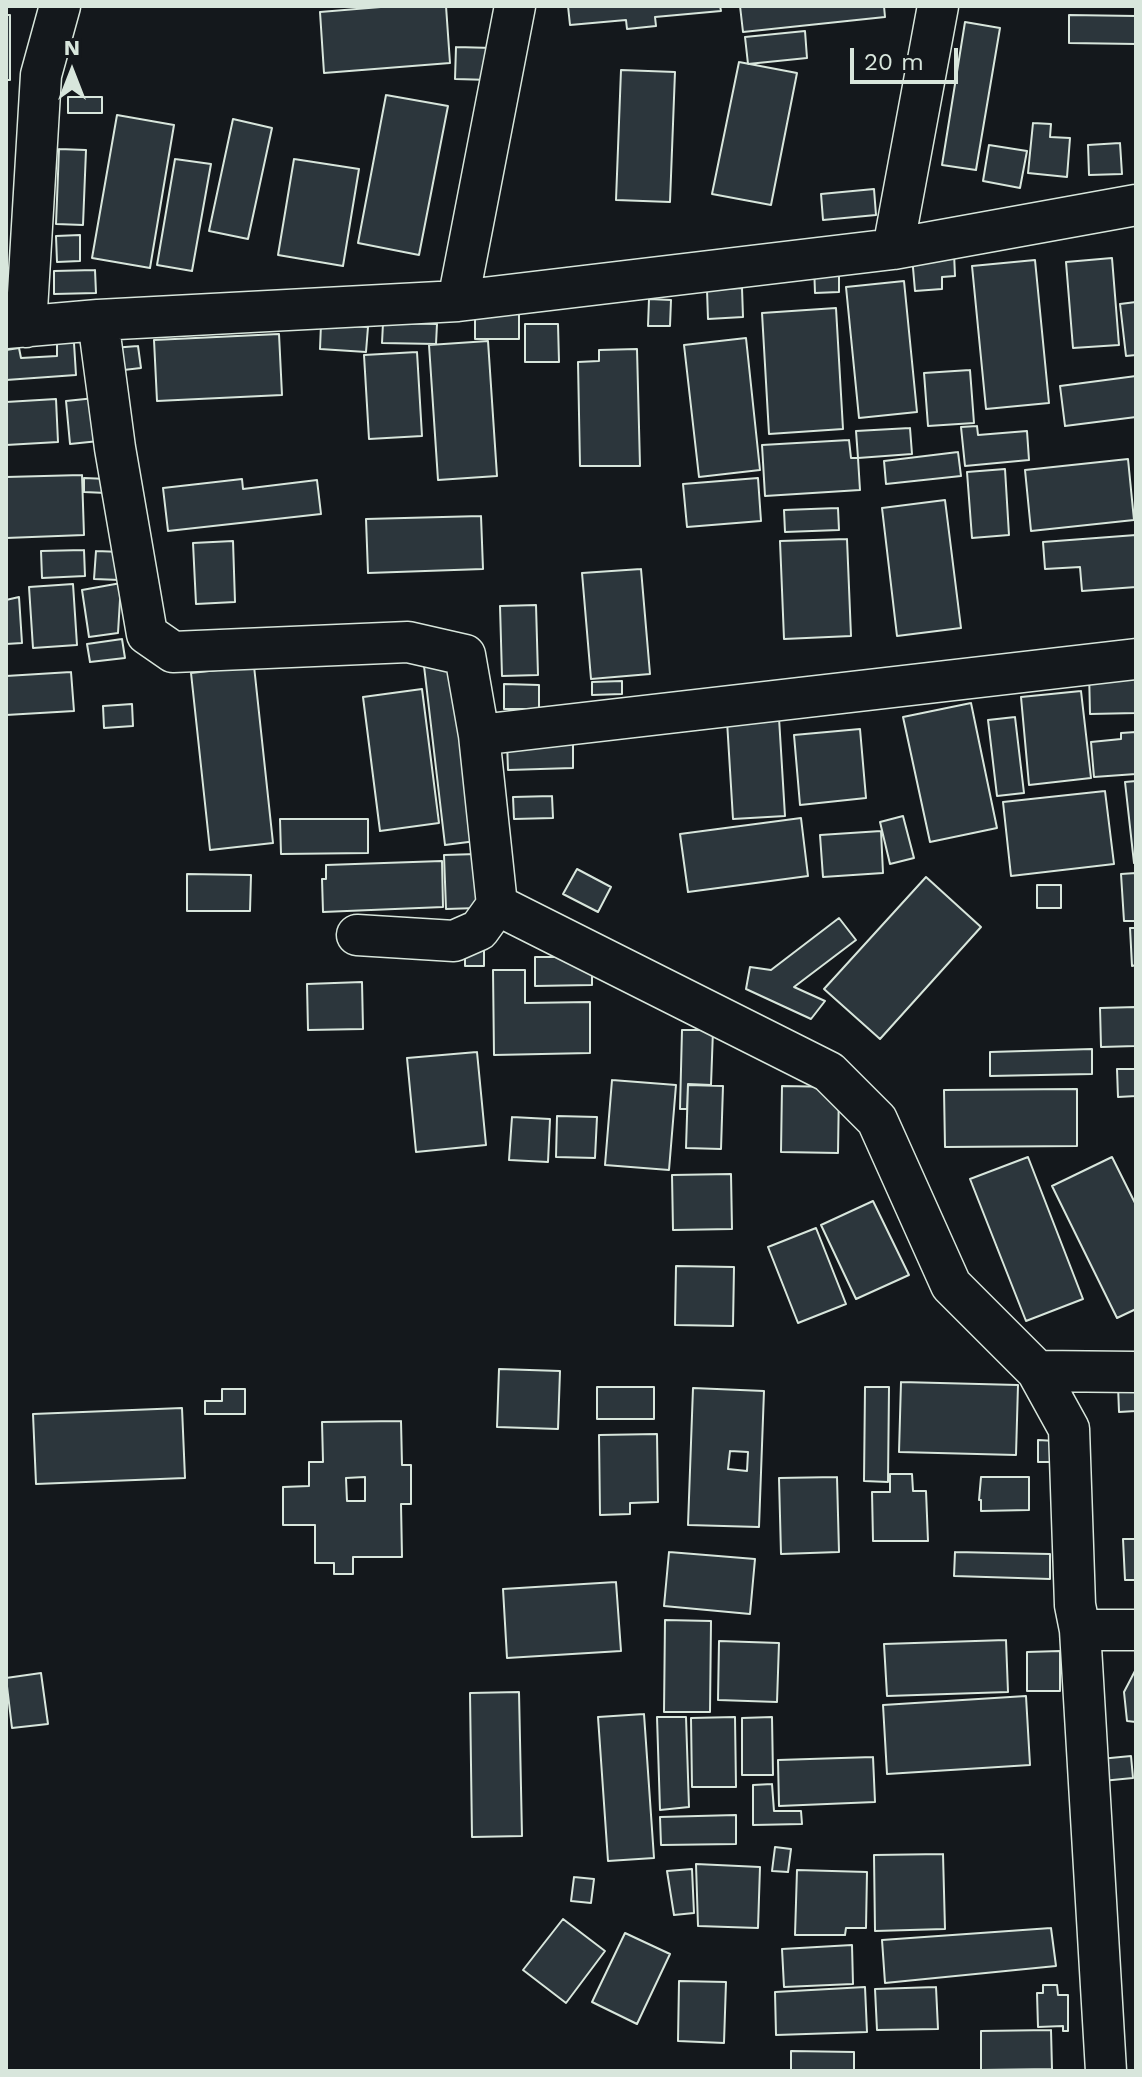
<!DOCTYPE html>
<style>
body{margin:0}
#map{position:relative;width:1142px;height:2077px;overflow:hidden;background:#14181c;font-family:"Work Sans",sans-serif}
canvas{display:block}
.frame{position:absolute;inset:0;border:8px solid #d8e6dc;pointer-events:none}
.north{position:absolute;left:32px;top:32px;width:80px;height:80px;-webkit-text-stroke:6px #14181c;paint-order:stroke;rotate:0deg;font-size:22px;font-weight:700;line-height:32px;text-align:center;color:#d8e6dc}
.north::after{content:'';display:block;margin:auto;width:28px;height:36px;background:#d8e6dc;clip-path:polygon(50% 0,100% 100%,50% 72%,0 100%)}
.scale{position:absolute;left:850px;top:48px;width:108px;height:36px;box-sizing:border-box;border:4px solid #d8e6dc;border-top:0;padding-left:10px;font-size:24px;line-height:28px;white-space:nowrap;color:#d8e6dc;-webkit-text-stroke:6px #14181c;paint-order:stroke}
</style>
<div id="map">
<canvas width="1142" height="2077"></canvas>
<div class="frame"></div>
<div class="north">N</div>
<div class="scale">20 m</div>
</div>
<script>
const g = document.querySelector('canvas').getContext('2d');
g.lineJoin = 'round';
function fillPath(path, color) {
  g.fillStyle = color;
  g.fill(path, 'evenodd');
}
function shape(rows) {
  const path = new Path2D();
  for (const r of rows) {
    path.moveTo(r[0], r[1]);
    for (let i = 2; i < r.length; i += 2) path.lineTo(r[i], r[i + 1]);
  }
  return path;
}
function strokePath(path, color, width, dash) {
  g.strokeStyle = color;
  g.lineWidth = width;
  g.lineCap = dash ? 'butt' : 'round';
  g.setLineDash(dash || []);
  g.stroke(path);
}
const building = shape([
 [393,6,446,6,450,63,324,73,320,12,393,6],
 [568,6,720,6,721,11,655,17,656,26,627,29,626,20,570,25,568,6],
 [740,6,884,6,885,17,743,32,740,6],
 [6,15,10,15,10,80,6,80,6,15],
 [1069,15,1136,16,1136,44,1069,43,1069,15],
 [965,22,1000,28,976,170,942,165,965,22],
 [805,31,807,58,748,64,745,37,805,31],
 [456,47,493,48,491,80,455,79,456,47],
 [739,62,797,73,771,205,712,194,739,62],
 [621,70,675,72,670,202,616,200,621,70],
 [386,95,448,106,419,255,358,243,386,95],
 [68,97,102,97,102,113,68,113,68,97],
 [117,115,174,125,150,268,92,258,117,115],
 [233,119,272,128,248,239,209,231,233,119],
 [1033,123,1051,124,1050,137,1070,138,1067,177,1028,173,1033,123],
 [1120,143,1122,174,1089,175,1088,145,1120,143],
 [989,145,1027,151,1020,188,983,181,989,145],
 [59,149,86,150,83,225,56,224,59,149],
 [175,159,211,164,192,271,157,265,175,159],
 [294,159,359,169,343,266,278,255,294,159],
 [874,189,876,215,823,220,821,194,874,189],
 [80,235,80,261,57,262,56,236,80,235],
 [954,253,955,276,942,277,942,289,915,291,912,256,954,253],
 [1112,258,1119,345,1073,348,1066,262,1112,258],
 [1035,260,1049,403,986,409,972,266,1035,260],
 [839,264,839,292,815,293,814,265,839,264],
 [95,270,96,293,54,294,54,271,95,270],
 [904,281,917,412,859,418,846,287,904,281],
 [742,288,743,317,708,319,707,290,742,288],
 [649,299,671,300,670,326,648,326,649,299],
 [1136,302,1136,355,1126,356,1120,304,1136,302],
 [836,308,843,429,769,434,762,313,836,308],
 [475,313,519,313,519,339,475,339,475,313],
 [383,323,437,324,436,344,382,343,383,323],
 [321,324,368,327,366,352,320,349,321,324],
 [525,324,558,324,559,362,525,362,525,324],
 [279,334,282,395,157,401,154,340,279,334],
 [746,338,760,470,699,477,684,345,746,338],
 [57,340,74,343,76,375,6,380,6,350,19,348,21,358,57,356,57,340],
 [488,341,497,476,438,480,429,345,488,341],
 [138,346,141,368,115,371,112,348,138,346],
 [637,349,640,466,580,466,578,362,599,361,599,350,637,349],
 [417,352,422,436,369,439,364,355,417,352],
 [970,370,974,423,928,426,924,373,970,370],
 [1136,376,1136,417,1065,426,1060,386,1136,376],
 [95,398,99,441,70,444,66,401,95,398],
 [56,399,58,442,6,445,6,402,56,399],
 [977,426,978,435,1027,431,1029,460,965,466,961,427,977,426],
 [910,428,912,454,858,458,856,431,910,428],
 [849,440,851,458,858,458,860,490,765,496,762,445,849,440],
 [958,452,961,476,886,484,884,461,958,452],
 [1128,459,1134,520,1031,531,1025,470,1128,459],
 [1005,469,1009,535,972,538,967,472,1005,469],
 [82,475,84,535,6,538,6,477,82,475],
 [84,478,108,479,106,493,84,492,84,478],
 [758,478,761,521,687,527,683,484,758,478],
 [242,479,243,489,317,480,321,514,168,531,163,488,242,479],
 [945,500,961,628,897,636,882,508,945,500],
 [838,508,839,530,785,532,784,510,838,508],
 [481,516,483,569,368,573,366,519,481,516],
 [1136,535,1136,587,1082,591,1080,567,1045,569,1043,542,1136,535],
 [847,539,851,636,784,639,780,541,847,539],
 [233,541,235,602,196,604,193,543,233,541],
 [84,550,85,576,42,578,41,551,84,550],
 [96,551,122,552,120,580,94,579,96,551],
 [641,569,650,674,591,679,582,573,641,569],
 [121,583,118,633,89,637,82,590,121,583],
 [73,584,77,645,33,648,29,587,73,584],
 [19,597,22,643,6,644,6,600,19,597],
 [536,605,538,675,502,676,500,606,536,605],
 [122,639,125,658,90,662,87,644,122,639],
 [455,662,476,841,445,845,424,666,455,662],
 [254,666,273,843,210,850,191,673,254,666],
 [1136,670,1136,713,1090,714,1089,671,1136,670],
 [71,672,74,711,6,715,6,676,71,672],
 [622,681,622,694,592,695,592,682,622,681],
 [504,684,539,685,539,709,504,709,504,684],
 [422,689,439,823,380,831,363,697,422,689],
 [1081,691,1091,778,1029,785,1021,697,1081,691],
 [971,703,997,828,930,842,903,717,971,703],
 [132,704,133,726,104,728,103,706,132,704],
 [1015,717,1024,793,997,796,988,720,1015,717],
 [779,718,785,816,733,819,727,721,779,718],
 [860,729,866,798,800,805,794,735,860,729],
 [1136,732,1136,774,1094,777,1091,742,1121,739,1121,733,1136,732],
 [573,740,573,768,508,770,507,742,573,740],
 [1136,781,1136,862,1134,863,1125,782,1136,781],
 [1105,791,1114,864,1011,876,1003,802,1105,791],
 [552,796,553,818,514,819,513,797,552,796],
 [903,816,914,858,890,864,880,822,903,816],
 [801,818,808,876,688,892,680,834,801,818],
 [280,819,368,819,368,853,281,854,280,819],
 [881,831,883,873,823,877,820,835,881,831],
 [477,854,478,908,446,909,444,855,477,854],
 [442,861,443,907,323,912,322,879,326,879,326,865,442,861],
 [577,869,611,887,598,912,563,894,577,869],
 [1136,873,1136,921,1124,921,1121,874,1136,873],
 [187,874,251,875,250,911,187,911,187,874],
 [926,877,981,927,880,1039,824,989,926,877],
 [1037,885,1061,885,1061,908,1037,908,1037,885],
 [839,918,856,940,794,987,825,1001,811,1019,746,989,750,967,771,970,839,918],
 [1130,928,1136,928,1136,965,1132,966,1130,928],
 [465,940,484,940,484,966,465,966,465,940],
 [535,957,592,957,592,985,535,986,535,957],
 [493,970,525,970,525,1003,590,1002,590,1053,494,1055,493,970],
 [362,982,363,1029,308,1030,307,984,362,982],
 [1136,1007,1136,1046,1101,1047,1100,1008,1136,1007],
 [682,1030,713,1030,711,1085,688,1084,687,1109,680,1109,682,1030],
 [1092,1049,1092,1074,990,1076,990,1052,1092,1049],
 [477,1052,486,1145,416,1152,407,1058,477,1052],
 [1117,1069,1136,1069,1136,1096,1118,1097,1117,1069],
 [612,1080,676,1085,669,1170,605,1165,612,1080],
 [688,1085,723,1086,721,1149,686,1148,688,1085],
 [782,1086,839,1087,838,1153,781,1152,782,1086],
 [1077,1089,1077,1146,945,1147,944,1090,1077,1089],
 [557,1116,597,1117,595,1158,556,1157,557,1116],
 [512,1117,550,1119,548,1162,509,1160,512,1117],
 [1028,1157,1083,1299,1026,1321,970,1179,1028,1157],
 [1112,1157,1136,1205,1136,1309,1117,1318,1052,1186,1112,1157],
 [731,1174,732,1229,673,1230,672,1175,731,1174],
 [873,1201,909,1275,856,1299,821,1225,873,1201],
 [816,1228,846,1304,798,1323,768,1247,816,1228],
 [676,1266,734,1267,733,1326,675,1325,676,1266],
 [499,1369,560,1371,558,1429,497,1427,499,1369],
 [901,1382,1018,1385,1016,1455,899,1452,901,1382],
 [1136,1384,1136,1411,1119,1412,1118,1385,1136,1384],
 [597,1387,654,1387,654,1419,597,1419,597,1387],
 [865,1387,889,1387,888,1482,864,1481,865,1387],
 [693,1388,764,1391,759,1527,688,1525,693,1388],
 [730,1451,748,1452,747,1471,728,1469,730,1451],
 [222,1389,245,1389,245,1414,205,1414,205,1401,222,1401,222,1389],
 [182,1408,185,1478,36,1484,33,1414,182,1408],
 [401,1421,402,1465,411,1465,411,1504,401,1504,402,1557,353,1557,353,1574,334,1574,334,1563,315,1563,315,1525,283,1525,283,1487,309,1486,309,1462,323,1462,322,1422,401,1421],
 [365,1477,365,1501,347,1501,346,1478,365,1477],
 [657,1434,658,1502,630,1503,630,1514,600,1515,599,1435,657,1434],
 [1038,1440,1056,1441,1055,1462,1038,1462,1038,1440],
 [890,1474,912,1474,913,1491,926,1491,928,1541,873,1541,872,1492,890,1492,890,1474],
 [837,1477,839,1552,781,1554,779,1478,837,1477],
 [981,1477,1029,1477,1029,1510,981,1511,981,1500,979,1500,981,1477],
 [1123,1539,1136,1539,1136,1580,1125,1580,1123,1539],
 [669,1552,755,1559,750,1614,664,1606,669,1552],
 [955,1552,1050,1554,1050,1579,954,1576,955,1552],
 [616,1582,621,1651,507,1658,503,1589,616,1582],
 [665,1620,711,1621,710,1712,664,1712,665,1620],
 [1006,1640,1008,1692,887,1696,884,1644,1006,1640],
 [719,1641,779,1643,777,1702,718,1700,719,1641],
 [1060,1651,1060,1691,1027,1691,1027,1652,1060,1651],
 [1136,1669,1136,1722,1127,1721,1124,1692,1136,1669],
 [41,1673,48,1724,12,1728,6,1678,41,1673],
 [519,1692,522,1836,472,1837,470,1693,519,1692],
 [1026,1696,1030,1765,887,1774,883,1705,1026,1696],
 [644,1714,654,1858,608,1861,598,1717,644,1714],
 [657,1717,686,1717,689,1807,660,1810,657,1717],
 [735,1717,736,1787,692,1787,691,1718,735,1717],
 [772,1717,773,1775,742,1775,742,1718,772,1717],
 [1131,1756,1133,1778,1102,1781,1100,1759,1131,1756],
 [873,1757,875,1802,779,1806,778,1760,873,1757],
 [772,1784,774,1811,801,1811,802,1824,753,1825,753,1785,772,1784],
 [736,1815,736,1844,661,1845,660,1817,736,1815],
 [775,1847,791,1849,788,1872,772,1871,775,1847],
 [943,1854,945,1929,875,1931,874,1855,943,1854],
 [696,1864,760,1867,758,1928,698,1926,696,1864],
 [692,1869,694,1913,674,1915,667,1871,692,1869],
 [797,1870,867,1872,866,1928,846,1928,845,1935,795,1935,797,1870],
 [574,1877,594,1879,591,1903,571,1901,574,1877],
 [563,1919,605,1951,566,2003,523,1970,563,1919],
 [1051,1928,1056,1966,885,1983,882,1940,1051,1928],
 [625,1933,670,1954,637,2024,592,2002,625,1933],
 [852,1945,853,1984,784,1987,782,1949,852,1945],
 [679,1981,726,1982,724,2043,678,2041,679,1981],
 [1043,1985,1057,1985,1058,1995,1068,1995,1068,2031,1063,2031,1063,2026,1038,2027,1037,1993,1043,1993,1043,1985],
 [865,1987,867,2032,776,2035,775,1992,865,1987],
 [936,1987,938,2029,877,2030,875,1989,936,1987],
 [1051,2030,1052,2069,981,2070,981,2031,1051,2030],
 [791,2051,854,2052,854,2071,791,2071,791,2051]
]);
fillPath(building, '#2c363c');
strokePath(building, '#d8e6dc', 2);
const minor = shape([
 [893,249,938,6],
 [458,301,515,6],
 [98,320,115,448,147,634,173,652,408,642,465,655,479,735,497,905,479,930,454,941,357,935],
 [26,327,41,75,60,6],
 [6,328,98,320,458,301,893,249,1136,205],
 [479,735,1136,659],
 [497,905,829,1072,877,1120,951,1285,1037,1371,1069,1429,1075,1605,1080,1630,1106,2071],
 [1037,1371,1136,1372],
 [1080,1630,1136,1630]
]);
strokePath(minor, '#d8e6dc', 43);
strokePath(minor, '#14181c', 40);
</script>
